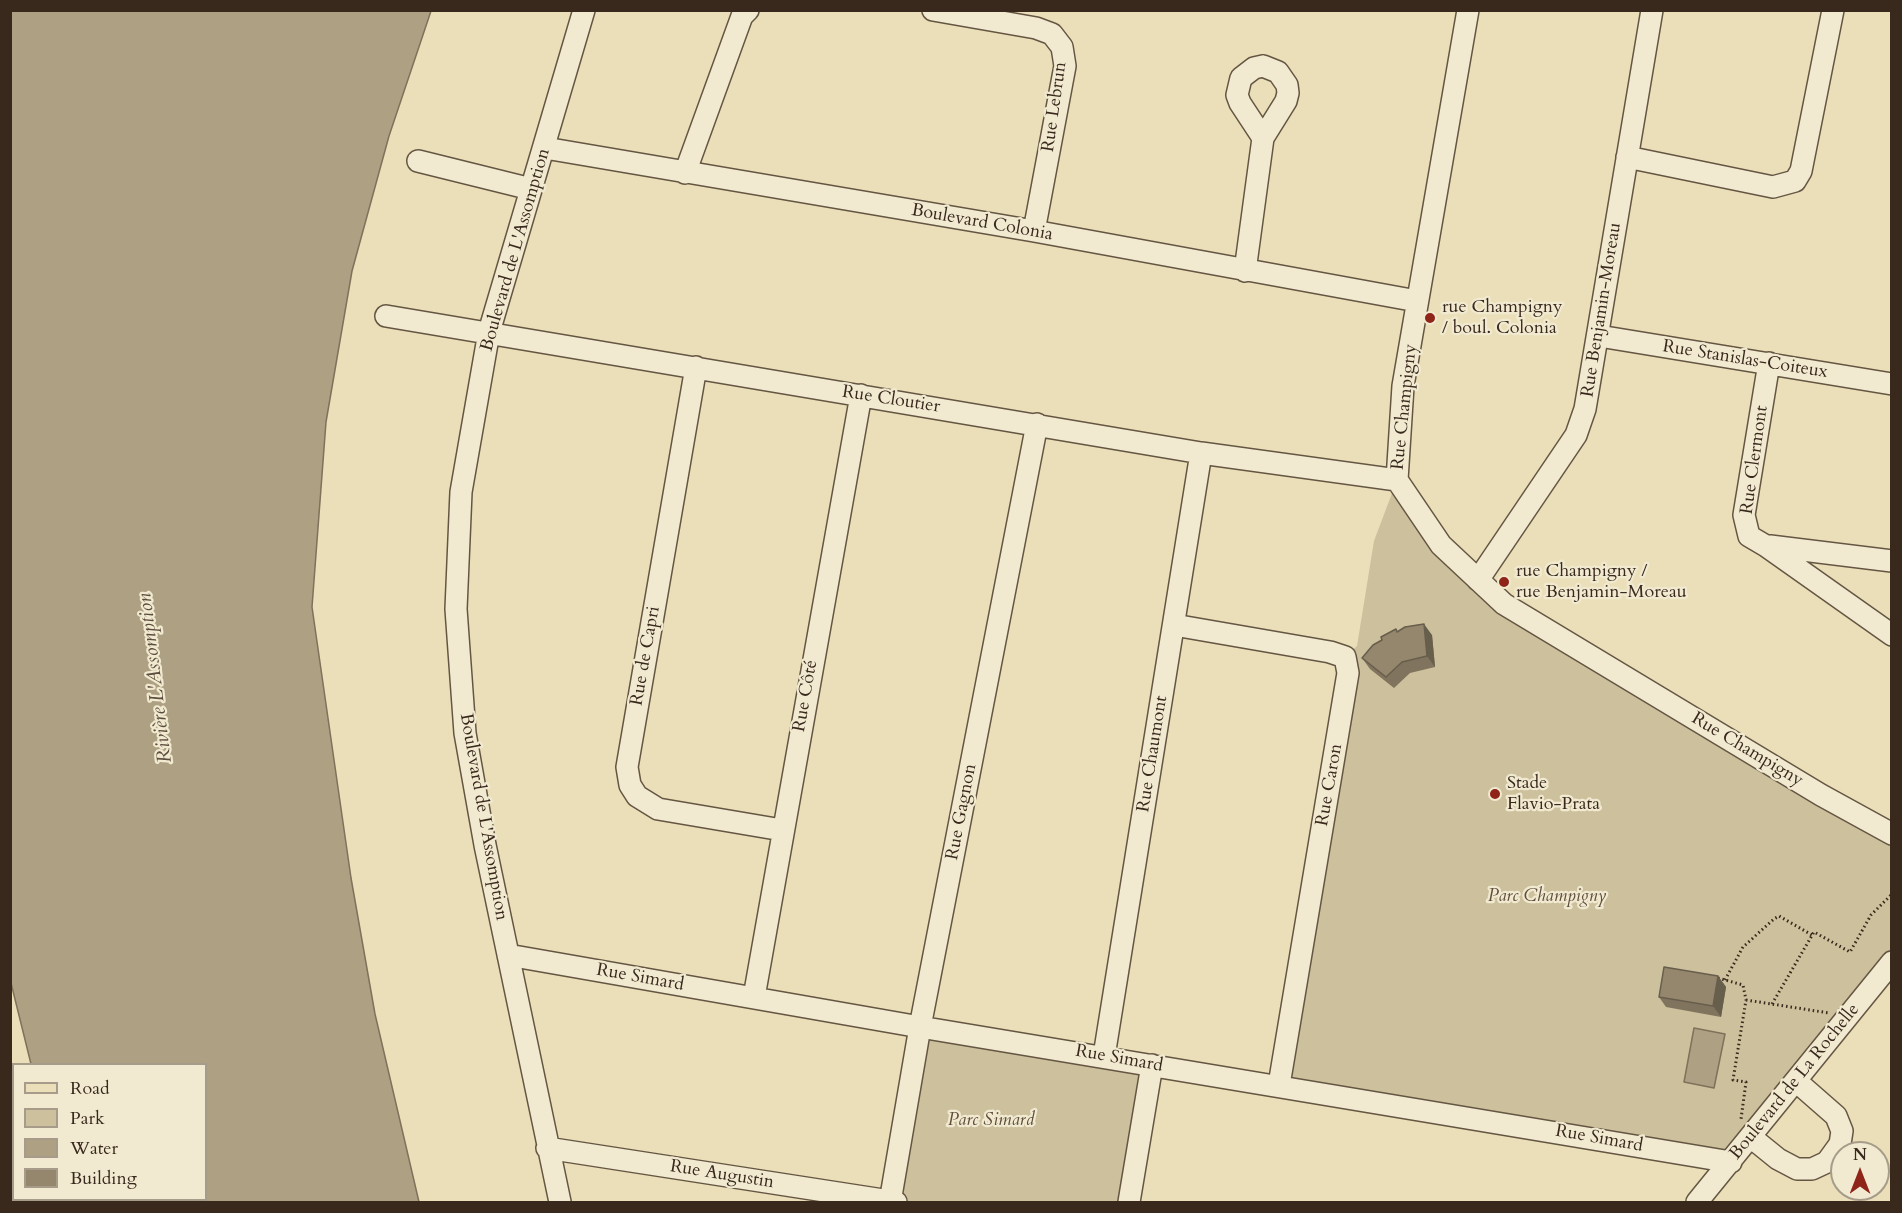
<!DOCTYPE html>
<meta charset="utf-8">
<style>
body{margin:0}
#map{position:relative;width:1902px;height:1213px;overflow:hidden;background:#eadfb8;font-family:Cardo,serif}
canvas{display:block}
.frame{position:absolute;inset:0;border:12px solid #39281c;pointer-events:none}
.legend{position:absolute;left:12px;top:1063px;width:195px;height:138px;box-sizing:border-box;background:#f1ead1;border:2px solid #a79c89;margin:0;padding:8px 10px;list-style:none;font-size:18px;color:#39281c}
.legend li{display:flex;align-items:center;gap:12px;height:30px}
.legend b{width:30px;border:2px solid #a79c89}
.north{position:absolute;left:1830px;top:1141px;width:60px;height:60px;box-sizing:border-box;background:#f1ead1;border:2px solid #a79c89;border-radius:50%;rotate:0deg;font-size:16px;font-weight:700;line-height:24px;text-align:center;color:#39281c}
.north::after{content:'';display:block;margin:auto;width:21px;height:27px;background:#8f2418;clip-path:polygon(50% 0,100% 100%,50% 72%,0 100%)}
</style>
<div id="map">
<canvas width="1902" height="1213"></canvas>
<div class="frame"></div>
<ul class="legend">
<li><b style="height:8px;background:#eadfb8"></b>Road</li>
<li><b style="height:16px;background:#ccc09d"></b>Park</li>
<li><b style="height:16px;background:#aea183"></b>Water</li>
<li><b style="height:16px;background:#95876d"></b>Building</li>
</ul>
<div class="north">N</div>
</div>
<script>
const g = document.querySelector('canvas').getContext('2d');
g.lineJoin = 'round';
function fillPath(path, color) {
  g.fillStyle = color;
  g.fill(path, 'evenodd');
}
function shape(rows) {
  const path = new Path2D();
  for (const r of rows) {
    path.moveTo(r[0], r[1]);
    for (let i = 2; i < r.length; i += 2) path.lineTo(r[i], r[i + 1]);
  }
  return path;
}
function strokePath(path, color, width, dash) {
  g.strokeStyle = color;
  g.lineWidth = width;
  g.lineCap = dash ? 'butt' : 'round';
  g.setLineDash(dash || []);
  g.stroke(path);
}
function write(font, color, halo, rows, align = 'center') {
  g.font = font + ' Cardo,serif';
  g.lineWidth = 4.5;
  g.setLineDash([]);
  g.textBaseline = 'middle';
  g.strokeStyle = halo;
  g.fillStyle = color;
  for (const [text, x, y, turn = 0] of rows) {
    g.save();
    g.translate(x, y);
    g.rotate((+turn || 0) * Math.PI / 180);
    g.textAlign = isNaN(turn) ? turn : align;
    if (halo) g.strokeText(text, 0, 0);
    g.fillText(text, 0, 0);
    g.restore();
  }
}
fillPath(shape([
 [1397,480,1478,580,1891,832,1891,962,1731,1162,1279,1085,1345,657,1357,646,1374,541],
 [920,1027,1152,1065,1129,1202,896,1202]
]), '#ccc09d');
const water = shape([
 [10,11,431,11,389,136,352,271,326,422,312,607,351,878,375,1014,419,1202,68,1202,68,1200,206,1200,206,1064,31,1064,11,983,10,11],
 [1694,1028,1725,1034,1714,1088,1684,1082,1694,1028]
]);
fillPath(water, '#aea183');
strokePath(water, '#7f715a', 1.5);
const minor = shape([
 [933,10,1036,28,1052,34,1062,47,1065,66,1034,231],
 [1468,10,1403,386,1397,480,1441,545,1504,604,1821,795,1892,834],
 [1263,66,1278,72,1287,85,1288,93,1286,101,1263,138,1240,103,1237,95,1241,78,1254,68,1263,66],
 [545,148,1034,231,1417,301],
 [1627,157,1773,187,1795,181,1801,171,1833,10],
 [418,161,531,189],
 [685,173,742,16,748,10],
 [1245,271,1263,138],
 [386,316,1201,453,1397,480],
 [1599,336,1892,384],
 [1769,363,1744,515,1749,536,1766,546,1892,635],
 [696,367,627,767,630,785,637,796,658,809,782,830],
 [1770,546,1892,561],
 [1478,580,1576,435,1585,409,1652,10],
 [1174,625,1330,652,1345,657,1348,673,1279,1085],
 [508,955,920,1027,1731,1162],
 [754,997,861,395],
 [1104,1056,1201,453],
 [1752,1138,1778,1159,1797,1169,1812,1169,1827,1162,1840,1144,1842,1131,1836,1116,1796,1081],
 [547,1148,896,1202],
 [560,1202,485,845,465,733,456,609,461,492,489,332,584,10],
 [890,1202,920,1027,1037,424],
 [1129,1202,1152,1065],
 [1697,1202,1892,962]
]);
const major = shape([
 [10,1175,14,1183]
]);
strokePath(minor, '#655643', 24);
strokePath(major, '#39281c', 30);
strokePath(shape([
 [1718,978,1743,985,1746,1000,1733,1080,1746,1082,1741,1119],
 [1725,980,1743,947,1774,919,1779,916,1812,935],
 [1746,1000,1829,1013],
 [1772,1004,1814,932,1850,952,1871,915,1892,894]
]), '#39281c', 3, [1.5, 3]);
strokePath(minor, '#f1ead1', 21);
strokePath(major, '#eadfb8', 27);
fillPath(shape([
 [1398,632,1432,635,1435,667,1410,673,1394,688,1370,669,1362,658],
 [1718,976,1726,987,1721,1017,1666,1007,1659,997]
]), '#80745e');
fillPath(shape([
 [1424,624,1432,635,1435,667,1427,656],
 [1718,976,1726,987,1721,1017,1713,1006]
]), '#685e4c');
const building = shape([
 [1424,624,1427,656,1402,662,1386,677,1362,658,1373,645,1382,640,1381,637,1396,629,1397,632,1405,627,1424,624],
 [1664,967,1718,976,1713,1006,1659,997,1664,967]
]);
fillPath(building, '#95876d');
strokePath(building, '#685e4c', 1.5);
for (const [x, y, r, color] of [
 [1430,318,6,"#8f2418"],
 [1504,582,6,"#8f2418"],
 [1495,794,6,"#8f2418"]
]) {
  const dot = new Path2D();
  dot.arc(x, y, r, 0, 2 * Math.PI);
  g.fillStyle = color;
  g.fill(dot);
  strokePath(dot, '#f1ead1', 2);
}
write('18px', '#39281c', '#f1ead1', [
 ["Rue Lebrun",1055,107,-82],
 ["Boulevard Colonia",982,223,10],
 ["Boulevard de L'Assomption",516,250,-74],
 ["Rue Benjamin-Moreau",1602,310,-81],
 ["Rue Stanislas-Coiteux",1745,360,9],
 ["Rue Cloutier",891,400,9],
 ["Rue Champigny",1405,407,-84],
 ["Rue Clermont",1755,460,-82],
 ["Rue de Capri",646,656,-80],
 ["Rue Côté",806,696,-80],
 ["Rue Champigny",1747,750,31],
 ["Rue Chaumont",1153,754,-81],
 ["Rue Caron",1330,785,-80],
 ["Rue Gagnon",962,812,-79],
 ["Boulevard de L'Assomption",483,817,80],
 ["Rue Simard",640,978,10],
 ["Rue Simard",1119,1059,10],
 ["Boulevard de La Rochelle",1795,1082,-51],
 ["Rue Simard",1599,1139,10],
 ["Rue Augustin",722,1175,9]
]);
write('18px', '#39281c', '#f1ead1', [
 ["rue Champigny",1442,308],
 ["/ boul. Colonia",1442,329],
 ["rue Champigny /",1516,572],
 ["rue Benjamin-Moreau",1516,593],
 ["Stade",1507,784],
 ["Flavio-Prata",1507,805]
], 'left');
write('italic 18px', '#5e4e3c', '#f1ead1', [
 ["Parc Champigny",1547,897],
 ["Parc Simard",991,1121]
]);
write('italic 20px', '#5c4c3b', '#f1ead1', [
 ["Rivière L'Assomption",156,678,-97]
]);
</script>
